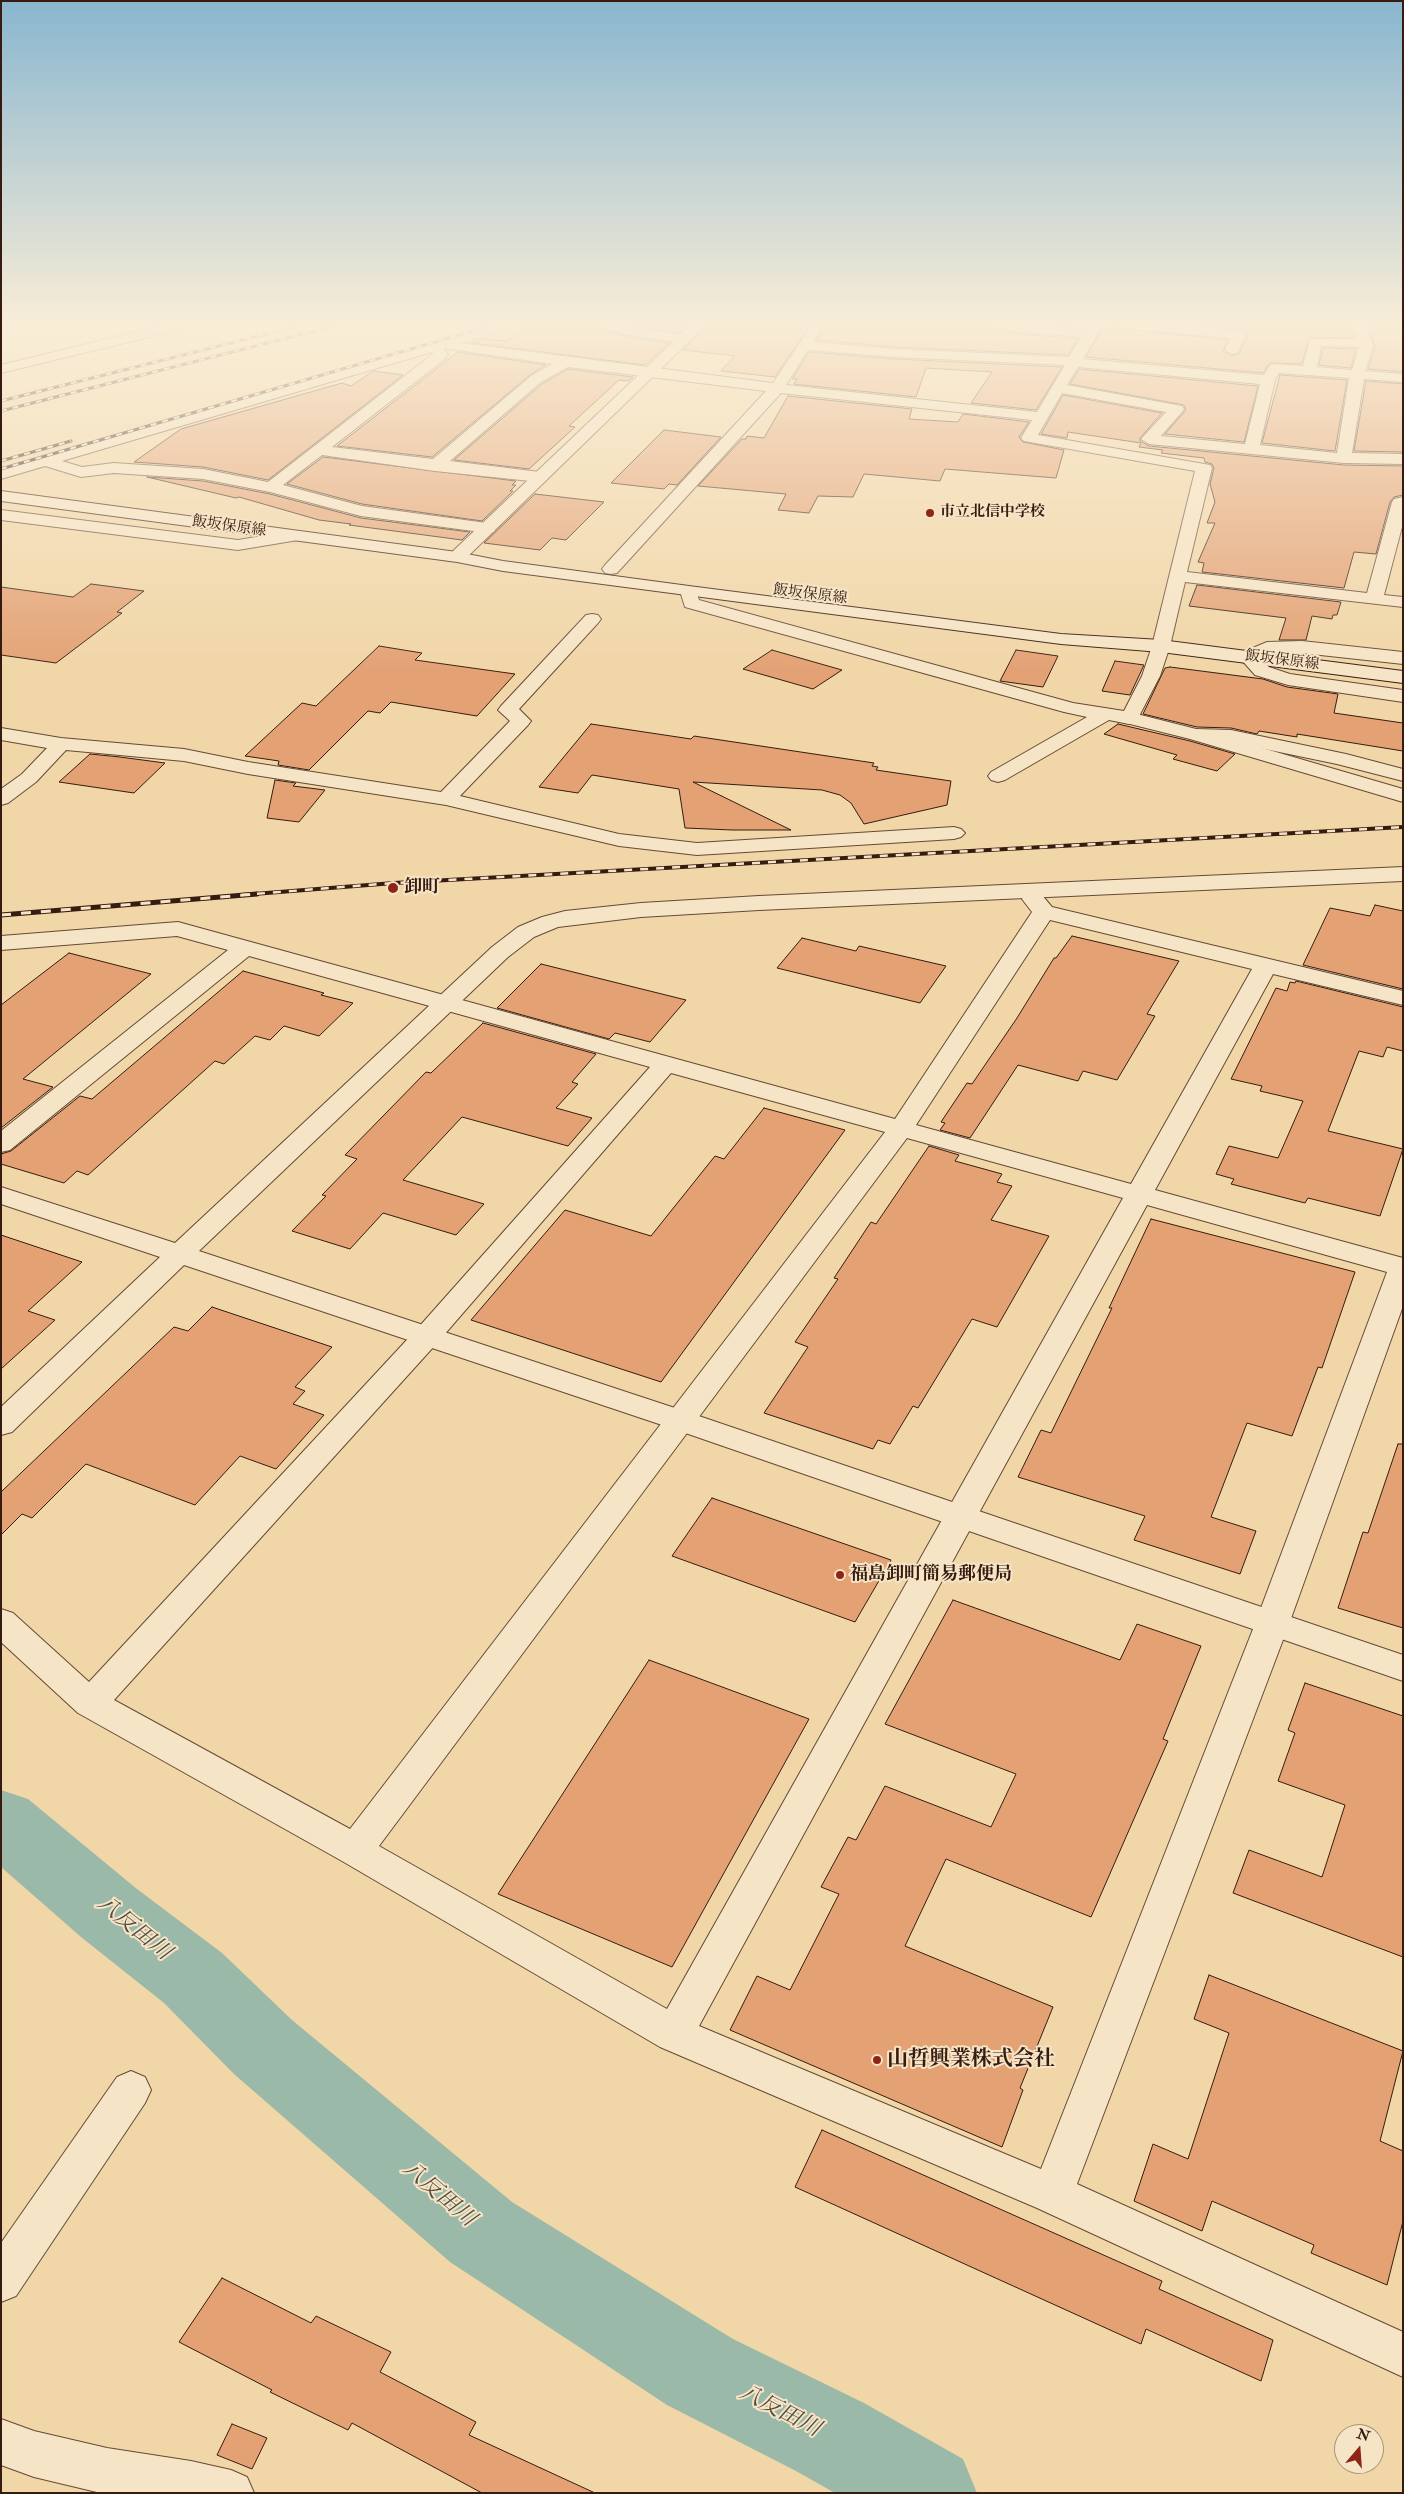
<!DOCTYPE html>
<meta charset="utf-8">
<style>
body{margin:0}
#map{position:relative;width:1404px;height:2494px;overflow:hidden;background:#f1d6a7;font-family:"IM FELL Double Pica",serif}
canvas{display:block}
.frame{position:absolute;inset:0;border:2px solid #361c10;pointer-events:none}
.north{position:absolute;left:1334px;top:2424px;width:50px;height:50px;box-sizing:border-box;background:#f6e4c6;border:1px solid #a9947d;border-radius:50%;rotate:18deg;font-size:14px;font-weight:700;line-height:20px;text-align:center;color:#361c10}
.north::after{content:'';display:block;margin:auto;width:18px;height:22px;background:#8f2418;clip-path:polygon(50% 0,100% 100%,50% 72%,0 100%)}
</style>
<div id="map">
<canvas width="1404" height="2494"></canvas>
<div class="frame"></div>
<div class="north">N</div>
</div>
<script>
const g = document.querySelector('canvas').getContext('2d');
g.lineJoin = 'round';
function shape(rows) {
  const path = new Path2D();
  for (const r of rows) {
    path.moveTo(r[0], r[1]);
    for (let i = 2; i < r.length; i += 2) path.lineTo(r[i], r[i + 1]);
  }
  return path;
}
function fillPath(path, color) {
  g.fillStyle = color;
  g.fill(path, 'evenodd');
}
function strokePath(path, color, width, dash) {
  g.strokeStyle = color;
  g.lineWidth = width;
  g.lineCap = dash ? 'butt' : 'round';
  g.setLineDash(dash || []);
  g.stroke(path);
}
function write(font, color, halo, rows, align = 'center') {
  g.font = font + ' "IM FELL Double Pica","Noto Serif JP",serif';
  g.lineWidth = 4;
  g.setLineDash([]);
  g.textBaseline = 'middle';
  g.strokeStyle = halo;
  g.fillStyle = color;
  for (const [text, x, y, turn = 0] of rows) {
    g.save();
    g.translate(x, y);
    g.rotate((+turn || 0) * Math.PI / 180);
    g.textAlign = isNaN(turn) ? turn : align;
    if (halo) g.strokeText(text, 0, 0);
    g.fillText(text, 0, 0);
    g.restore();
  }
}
fillPath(shape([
 [1,1790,28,1799,137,1889,222,1953,292,2020,512,2202,733,2339,864,2403,963,2459,977,2493,835,2493,796,2471,667,2405,450,2262,234,2074,164,2003,81,1937,1,1867,1,1790]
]), '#9bb9a9');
const building = shape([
 [524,327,593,327,629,337,670,343,645,365,472,343,484,339,507,341,524,327],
 [639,327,687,327,680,333,639,327],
 [706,327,809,327,775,377,721,371,735,356,683,350,706,327],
 [821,327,980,327,1008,330,1014,333,1078,339,1068,355,895,347,816,340,823,331,821,327],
 [1110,327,1228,340,1223,351,1232,356,1239,354,1248,334,1239,329,1213,327,1351,327,1354,337,1309,338,1302,364,1270,363,1263,373,1086,357,1102,329,1109,330,1110,327],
 [1369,327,1403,327,1403,372,1368,369,1375,347,1369,327],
 [1323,348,1356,349,1351,368,1319,365,1323,348],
 [458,352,546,365,530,375,432,457,337,446,458,352],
 [809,352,895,359,1062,367,1036,410,971,403,992,372,926,368,916,397,794,384,797,379,792,379,809,352],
 [568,369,633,377,628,381,619,380,569,426,575,427,529,469,454,460,542,384,568,369],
 [1079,369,1258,386,1244,442,1165,434,1186,410,1184,405,1070,384,1079,369],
 [373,371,403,375,268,480,203,467,134,462,181,429,342,383,351,386,373,371],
 [1280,375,1347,380,1335,451,1262,443,1280,375],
 [1366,381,1403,384,1403,452,1354,451,1366,381],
 [1063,395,1162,413,1140,438,1140,441,1149,446,1344,465,1403,466,1403,495,1394,497,1390,502,1376,554,1354,552,1344,588,1202,572,1204,563,1198,562,1215,523,1207,523,1215,502,1210,484,1214,468,1212,464,1205,462,1204,458,1161,453,1163,450,1139,447,1141,443,1068,432,1067,438,1041,434,1063,395],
 [788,396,912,409,909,419,958,422,963,414,1029,422,1019,437,1023,442,1064,450,1056,478,945,469,940,481,864,474,853,497,818,496,809,513,778,510,786,494,698,486,742,439,746,439,747,436,764,438,788,396],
 [664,430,721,437,677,485,669,484,664,489,611,483,664,430],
 [323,457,516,481,512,485,516,485,510,491,513,491,482,521,362,504,287,484,323,457],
 [147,477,203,481,270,494,361,518,470,532,462,540,349,525,351,524,319,520,239,497,236,498,147,477],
 [535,494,604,502,566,540,552,538,540,550,484,543,535,494],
 [91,584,144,591,117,612,122,613,56,663,1,655,1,587,73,597,91,584],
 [1197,585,1341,602,1337,615,1333,615,1332,619,1312,616,1306,640,1279,640,1286,618,1189,606,1197,585],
 [379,646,422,653,415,660,515,674,477,716,391,702,380,713,368,711,309,770,278,765,279,761,245,756,302,703,316,706,379,646],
 [772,650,842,670,813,689,743,669,772,650],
 [1016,650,1058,656,1043,687,1000,681,1016,650],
 [1115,661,1144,665,1130,695,1102,691,1115,661],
 [1170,667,1263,679,1287,687,1338,694,1334,713,1403,723,1403,751,1297,734,1297,737,1259,731,1257,734,1231,728,1197,727,1143,714,1165,668,1170,667],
 [591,724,691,739,694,736,874,763,872,766,878,767,876,770,951,781,947,805,864,824,851,803,840,795,822,790,693,782,791,830,732,830,685,828,679,789,592,775,578,793,539,787,591,724],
 [1118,724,1190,741,1235,754,1217,771,1173,759,1177,755,1104,734,1118,724],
 [90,754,120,757,165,763,134,793,59,782,90,754],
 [275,780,296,783,293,786,325,790,299,822,267,818,275,780],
 [1375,905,1403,911,1403,989,1303,965,1330,908,1370,916,1375,905],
 [1072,936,1179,961,1147,1014,1155,1016,1117,1080,1083,1071,1078,1081,1018,1065,970,1138,940,1130,945,1123,941,1122,967,1083,972,1084,1017,1018,1054,958,1056,958,1072,936],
 [802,938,856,951,859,946,946,966,920,1003,777,968,802,938],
 [69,953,151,974,23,1079,53,1087,1,1128,1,1005,69,953],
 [541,964,686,1000,650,1042,615,1033,609,1039,497,1008,541,964],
 [243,971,324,993,321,995,353,1003,319,1036,284,1026,270,1040,255,1036,224,1064,215,1061,88,1175,77,1171,64,1183,1,1164,1,1154,11,1151,80,1096,92,1099,243,971],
 [1296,981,1403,1007,1403,1051,1387,1047,1383,1057,1359,1051,1328,1131,1403,1149,1380,1216,1308,1198,1305,1203,1231,1184,1234,1179,1216,1174,1229,1146,1278,1158,1303,1101,1260,1091,1262,1086,1231,1079,1276,988,1287,991,1290,982,1295,983,1296,981],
 [483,1023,596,1054,572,1082,578,1084,556,1108,592,1118,568,1146,462,1117,403,1180,484,1204,456,1235,383,1213,350,1249,292,1231,326,1196,322,1195,357,1159,345,1155,426,1072,431,1073,483,1023],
 [764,1108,845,1130,661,1382,471,1320,565,1210,651,1236,715,1156,724,1159,764,1108],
 [929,1146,959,1155,955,1161,1002,1174,997,1182,1012,1186,991,1220,1049,1236,997,1327,972,1319,918,1408,913,1406,890,1444,878,1440,873,1449,764,1413,808,1347,795,1342,838,1279,834,1278,871,1222,876,1224,929,1146],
 [1151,1219,1355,1272,1322,1368,1318,1367,1292,1436,1247,1423,1211,1517,1256,1531,1240,1574,1134,1540,1145,1516,1018,1477,1041,1430,1051,1433,1112,1308,1109,1308,1151,1219],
 [1,1235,82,1262,28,1311,55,1320,1,1369,1,1235],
 [212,1307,332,1347,295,1387,305,1391,293,1404,324,1415,276,1469,240,1456,195,1505,86,1464,32,1518,22,1514,1,1535,1,1492,174,1327,188,1331,212,1307],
 [1398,1444,1403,1444,1403,1628,1338,1608,1363,1532,1368,1533,1398,1444],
 [712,1498,891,1560,855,1622,672,1556,712,1498],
 [953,1600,1120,1660,1137,1624,1201,1646,1163,1739,1168,1741,1091,1917,946,1859,905,1946,1053,2007,1020,2088,1023,2090,1002,2147,730,2030,757,1976,790,1990,839,1894,821,1887,848,1837,856,1840,885,1786,991,1827,1016,1774,885,1724,953,1600],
 [649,1660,809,1719,672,1967,498,1894,649,1660],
 [1305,1683,1403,1716,1403,1957,1233,1893,1249,1850,1322,1877,1345,1805,1278,1781,1295,1733,1288,1730,1305,1683],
 [1209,1975,1403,2051,1380,2141,1403,2151,1403,2221,1387,2285,1311,2253,1314,2245,1212,2201,1202,2231,1134,2201,1153,2144,1188,2159,1229,2033,1194,2019,1209,1975],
 [822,2130,1162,2281,1159,2289,1273,2340,1261,2381,1146,2329,1141,2344,795,2187,822,2130],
 [222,2278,311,2323,316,2316,391,2352,380,2372,476,2422,469,2435,595,2493,482,2493,352,2423,348,2430,270,2392,272,2390,179,2342,222,2278],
 [232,2424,267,2438,252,2469,217,2455,232,2424]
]);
fillPath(building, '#e3a174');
strokePath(building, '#361c10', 1);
const minor = shape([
 [157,327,180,327,178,330,1,373,1,365,157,327],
 [488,327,509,327,507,330,461,343,773,383,811,327,819,327,821,330,813,342,895,349,1069,357,1081,337,1014,331,1007,327,1055,327,1086,330,1087,327,1101,327,1083,359,1264,375,1270,365,1275,364,1303,366,1310,339,1357,339,1353,327,1367,327,1373,346,1365,371,1403,374,1403,382,1364,379,1352,453,1403,454,1403,464,1344,463,1149,444,1141,439,1166,412,1062,393,1038,435,1210,465,1212,468,1187,572,1367,593,1392,502,1394,499,1403,497,1403,523,1384,595,1403,597,1403,607,1185,582,1170,646,1160,676,1136,722,1129,724,1109,720,1005,780,998,782,991,780,988,776,991,772,1087,717,1064,712,685,607,680,591,683,587,695,587,699,600,1073,703,1124,711,1142,676,1152,646,1195,471,1024,441,1021,438,1032,420,781,393,617,573,611,574,605,573,602,569,605,565,766,391,568,367,541,382,450,461,540,472,548,477,546,480,540,482,435,471,322,455,283,485,362,506,494,524,496,528,494,532,488,533,361,516,270,492,203,479,114,473,81,477,45,466,1,479,1,469,488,327],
 [1321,346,1359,347,1352,370,1317,367,1321,346],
 [444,348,552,364,531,376,433,459,332,447,446,358,448,355,444,348],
 [808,350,895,357,1065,365,1037,412,786,385,808,350],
 [432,352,433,354,268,482,203,469,114,463,82,467,62,461,432,352],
 [1078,367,1260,384,1245,444,1161,436,1182,412,1184,409,1182,406,1067,385,1078,367],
 [1279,373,1349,378,1337,453,1260,445,1275,380,1279,373],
 [605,327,628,327,684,335,691,339,684,343,629,335,607,330,605,327],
 [1149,327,1195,327,1239,331,1246,335,1237,353,1232,354,1225,350,1231,338,1156,331,1149,327],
 [1,510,238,540,292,531,298,532,300,536,298,540,238,550,1,520,1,510],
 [592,614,598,615,601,619,598,623,519,709,531,721,528,725,460,796,619,834,697,843,954,827,961,829,965,833,961,837,954,839,697,855,619,846,446,805,248,774,184,761,66,750,36,782,8,803,1,805,1,789,22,774,47,748,1,740,1,728,61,738,184,749,248,762,441,792,510,721,498,710,501,706,586,615,592,614],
 [1248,651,1255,653,1269,667,1290,674,1403,690,1403,702,1288,685,1255,675,1239,657,1241,653,1248,651],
 [1197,729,1231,730,1346,754,1403,769,1403,781,1337,764,1231,742,1190,739,1187,735,1190,731,1197,729],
 [1033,892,1041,894,1052,907,1403,991,1403,1005,1273,974,1155,1190,1403,1258,1403,1306,1289,1624,1077,2184,1403,2332,1403,2377,1037,2208,660,2047,342,1861,78,1713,1,1642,1,1609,13,1613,89,1682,417,1329,650,1067,249,956,10,1150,1,1152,1,1131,228,950,177,936,1,950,1,936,178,922,895,1119,1032,912,1022,899,1025,894,1033,892],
 [1050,920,1252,969,1131,1184,916,1125,1050,920],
 [671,1073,885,1132,350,1829,114,1700,437,1343,671,1073],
 [907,1138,1123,1198,667,2009,379,1846,907,1138],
 [1147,1205,1387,1272,1255,1624,1041,2169,699,2026,1147,1205],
 [131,2071,145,2077,151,2090,145,2103,16,2296,1,2302,1,2243,117,2077,131,2071],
 [1,2419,34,2431,107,2448,191,2461,231,2470,247,2477,254,2493,101,2493,34,2477,1,2465,1,2419]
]);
const tertiary = shape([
 [689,327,704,327,463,561,451,561,448,557,451,553,689,327],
 [1302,641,1403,652,1403,664,1302,653,1270,653,1248,663,1241,661,1239,657,1241,653,1267,642,1302,641],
 [1129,712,1204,731,1403,789,1403,802,1190,739,1122,722,1119,718,1122,714,1129,712],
 [1403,867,1403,881,759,910,641,917,558,927,534,937,508,957,199,1251,690,1413,1403,1655,1403,1681,668,1427,184,1265,12,1432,1,1435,1,1407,160,1257,1,1204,1,1187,175,1243,492,947,518,927,542,917,565,911,641,903,759,896,1403,867]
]);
const secondary = shape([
 [1,491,457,552,503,561,689,586,1061,634,1161,640,1403,671,1403,683,1161,652,1061,644,503,571,457,562,1,501,1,491]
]);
strokePath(minor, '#654a36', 2);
strokePath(tertiary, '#654a36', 2);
strokePath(secondary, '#361c10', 2);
fillPath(minor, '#f6e4c6');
fillPath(tertiary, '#f6e4c6');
fillPath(secondary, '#f6e4c6');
const railFar2 = shape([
 [1,401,294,327],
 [1,411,330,327],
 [1,461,71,441],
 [1,469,486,327]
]);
const railFar1 = shape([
 [241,895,394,883,1403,827]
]);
const rail = shape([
 [1,915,257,894]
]);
strokePath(railFar2, '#361c10', 3);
strokePath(railFar1, '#361c10', 4);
strokePath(rail, '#361c10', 5);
strokePath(railFar2, '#f6e4c6', 2, [6]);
strokePath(railFar1, '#f6e4c6', 2.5, [8]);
strokePath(rail, '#f6e4c6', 3, [10]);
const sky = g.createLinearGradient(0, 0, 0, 676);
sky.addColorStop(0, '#89b6cf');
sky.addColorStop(0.48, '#f9edd7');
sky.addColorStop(1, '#f9edd700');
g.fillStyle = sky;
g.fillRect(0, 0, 1404, 676);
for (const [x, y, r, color] of [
 [930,513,5,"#8f2418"],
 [393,888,6,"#8f2418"],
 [840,1575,5,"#8f2418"],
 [877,2060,5,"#8f2418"]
]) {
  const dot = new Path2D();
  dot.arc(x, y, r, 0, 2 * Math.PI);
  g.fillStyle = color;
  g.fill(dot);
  strokePath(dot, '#f6e4c6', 2);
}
write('bold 15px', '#361c10', '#f6e4c6', [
 ["市立北信中学校",940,513]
], 'left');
write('15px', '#361c10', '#f6e4c6', [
 ["飯坂保原線",229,527,8],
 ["飯坂保原線",810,595,7],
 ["飯坂保原線",1282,661,7]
]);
write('bold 18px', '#361c10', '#f6e4c6', [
 ["卸町",404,888],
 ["福島卸町簡易郵便局",850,1575]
], 'left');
write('bold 21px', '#361c10', '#f6e4c6', [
 ["山哲興業株式会社",887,2060]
], 'left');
write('italic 22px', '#544b3e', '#f6e4c6', [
 ["八反田川",133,1929,39],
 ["八反田川",438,2195,40],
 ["八反田川",779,2412,27]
]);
</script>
